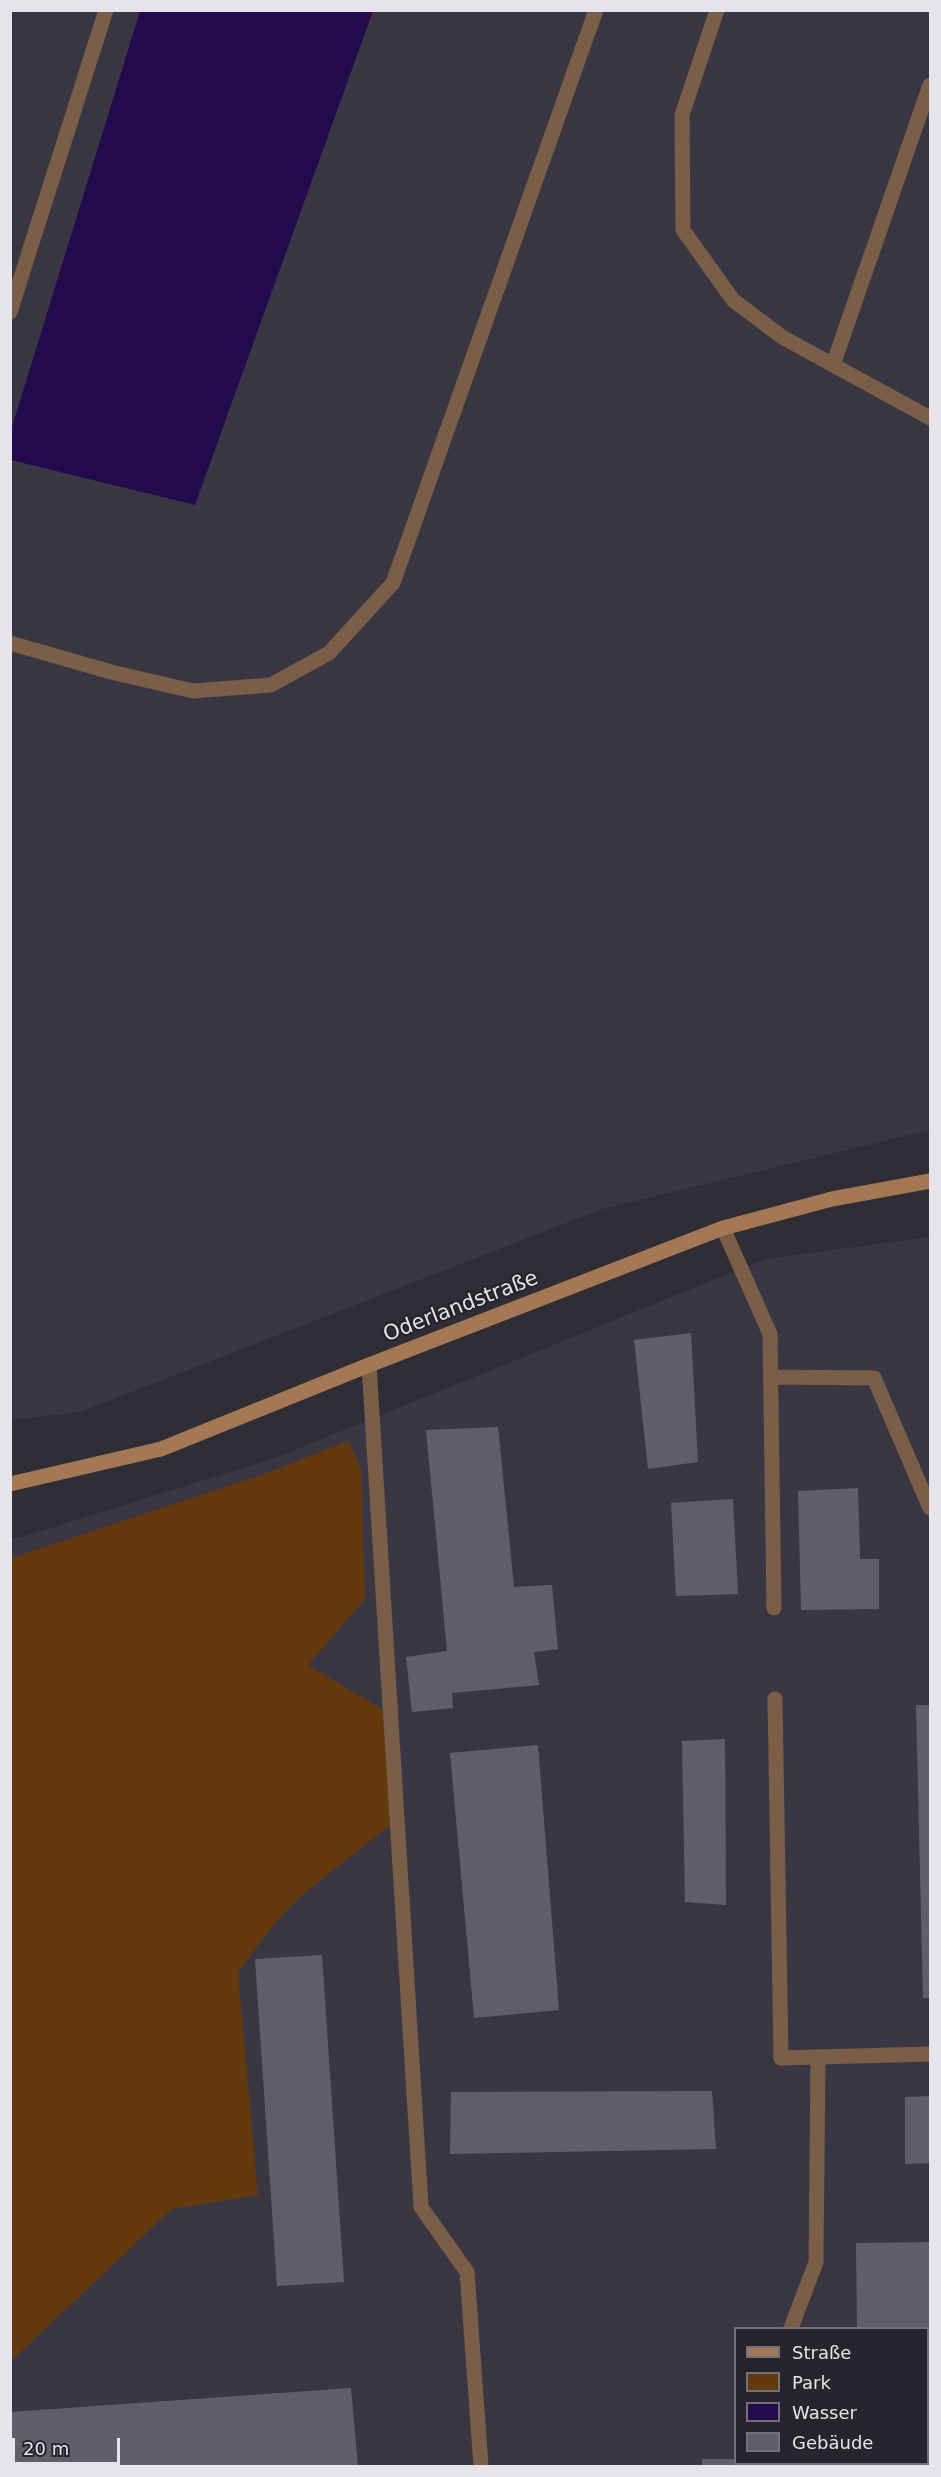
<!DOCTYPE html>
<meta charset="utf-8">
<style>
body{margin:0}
#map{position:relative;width:941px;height:2477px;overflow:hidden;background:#2f2e37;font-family:"DejaVu Sans",sans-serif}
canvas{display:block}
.frame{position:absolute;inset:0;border:12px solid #e5e4ea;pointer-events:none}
.legend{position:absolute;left:734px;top:2327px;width:195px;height:138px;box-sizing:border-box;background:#26242d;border:2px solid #727179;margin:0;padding:8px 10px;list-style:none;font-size:18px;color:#e5e4ea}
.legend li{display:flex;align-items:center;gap:12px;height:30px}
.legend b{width:30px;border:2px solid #727179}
.scale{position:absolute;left:12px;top:2438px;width:108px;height:27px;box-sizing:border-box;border:3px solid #e5e4ea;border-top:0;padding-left:8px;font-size:18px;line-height:21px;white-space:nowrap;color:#e5e4ea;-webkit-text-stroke:4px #26242d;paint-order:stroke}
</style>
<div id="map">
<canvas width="941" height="2477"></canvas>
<div class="frame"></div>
<ul class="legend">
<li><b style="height:8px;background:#a47854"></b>Straße</li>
<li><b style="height:16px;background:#64390e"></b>Park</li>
<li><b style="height:16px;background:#230b4d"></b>Wasser</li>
<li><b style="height:16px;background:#605f69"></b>Gebäude</li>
</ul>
<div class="scale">20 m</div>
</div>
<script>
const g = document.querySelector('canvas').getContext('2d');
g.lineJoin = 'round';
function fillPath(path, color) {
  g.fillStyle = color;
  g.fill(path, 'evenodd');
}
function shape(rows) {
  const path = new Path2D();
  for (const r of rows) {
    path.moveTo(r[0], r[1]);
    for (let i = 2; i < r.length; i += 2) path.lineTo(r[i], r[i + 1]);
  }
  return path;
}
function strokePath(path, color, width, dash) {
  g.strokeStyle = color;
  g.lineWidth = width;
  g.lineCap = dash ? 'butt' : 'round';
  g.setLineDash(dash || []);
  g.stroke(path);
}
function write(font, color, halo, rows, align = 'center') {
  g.font = font + ' "DejaVu Sans",sans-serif';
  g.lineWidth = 4.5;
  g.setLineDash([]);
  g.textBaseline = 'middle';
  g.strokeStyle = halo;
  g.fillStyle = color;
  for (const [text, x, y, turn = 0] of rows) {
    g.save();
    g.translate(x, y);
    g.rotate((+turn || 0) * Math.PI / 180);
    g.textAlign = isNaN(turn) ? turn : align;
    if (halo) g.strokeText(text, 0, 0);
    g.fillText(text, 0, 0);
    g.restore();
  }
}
fillPath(shape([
 [10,11,930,11,930,1130,602,1209,80,1412,11,1420],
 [930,1237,930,2466,11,2466,11,1538,22,1537,275,1458,765,1259],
 [736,2328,928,2328,928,2464,736,2464]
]), '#3a3745');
fillPath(shape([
 [348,1441,361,1468,365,1599,308,1665,390,1714,403,1815,302,1895,276,1922,238,1972,258,2195,172,2209,11,2361,11,1558,264,1474]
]), '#64390e');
fillPath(shape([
 [140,11,373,11,195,505,11,460,11,430]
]), '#230b4d');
fillPath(shape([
 [691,1333,698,1462,648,1469,634,1340],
 [498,1427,514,1587,552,1585,558,1649,534,1652,539,1685,452,1693,453,1708,412,1712,406,1657,447,1651,426,1430],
 [858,1488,860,1559,879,1559,879,1609,801,1610,798,1491],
 [733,1499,738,1594,676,1596,671,1503],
 [916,1705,930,1705,930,1998,923,1998],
 [725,1739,726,1905,685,1902,682,1741],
 [538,1745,559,2010,474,2018,450,1753],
 [322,1955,344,2282,277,2286,255,1959],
 [712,2091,716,2149,450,2154,451,2092],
 [930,2096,930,2163,905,2164,905,2097],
 [930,2242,930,2466,859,2466,859,2464,928,2464,928,2328,857,2328,856,2243],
 [351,2388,358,2466,10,2466,10,2412],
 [702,2459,736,2459,736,2464,752,2464,752,2466,702,2466]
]), '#605f69');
strokePath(shape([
 [10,312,106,10],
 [833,365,930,85],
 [10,643,111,672,193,691,271,685,329,653,393,583,596,10],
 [723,1228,770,1334,774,1608],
 [369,1365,421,2207,467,2272,481,2466],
 [771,1377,874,1378,930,1508],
 [775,1699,781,2058],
 [791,2328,816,2262,818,2057],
 [782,2464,782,2466]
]), '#7a5e48', 15);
strokePath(shape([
 [717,10,682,115,683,230,733,300,782,337,930,418],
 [781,2058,930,2054]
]), '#7a5e48', 15);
strokePath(shape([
 [10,1484,161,1449,369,1365,723,1228,832,1199,930,1181]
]), '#a47854', 15);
write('21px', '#e5e4ea', '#26242d', [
 ["Oderlandstraße",461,1307,-21]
]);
</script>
